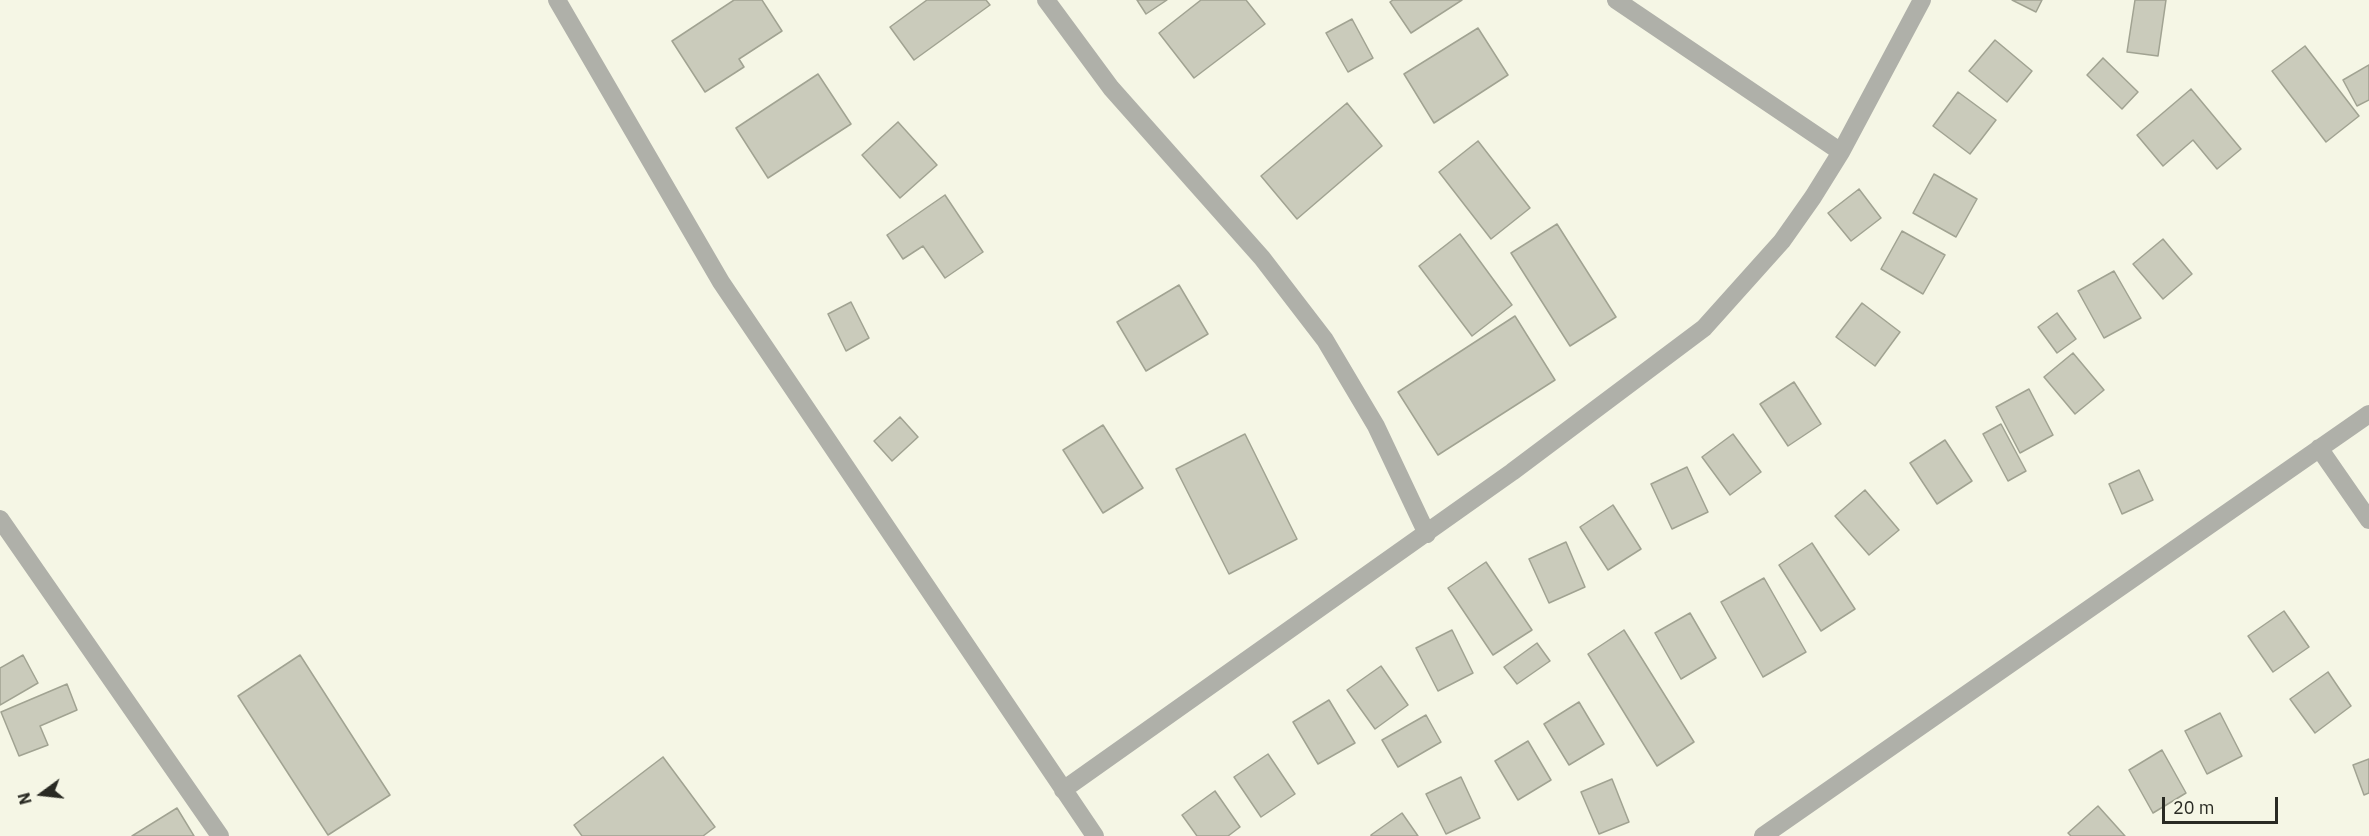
<!DOCTYPE html>
<style>
body{margin:0}
#map{position:relative;width:2369px;height:836px;overflow:hidden;background:#f5f6e5;font-family:"IBM Plex Sans",sans-serif}
canvas{display:block}
.north{position:absolute;left:12px;top:764px;width:60px;height:60px;-webkit-text-stroke:4px #f5f6e5;paint-order:stroke;rotate:255deg;font-size:16px;font-weight:700;line-height:24px;text-align:center;color:#292a23}
.north::after{content:'';display:block;margin:auto;width:21px;height:27px;background:#292a23;clip-path:polygon(50% 0,100% 100%,50% 72%,0 100%)}
.scale{position:absolute;left:2162px;top:797px;width:116px;height:27px;box-sizing:border-box;border:3px solid #292a23;border-top:0;padding-left:8px;font-size:18px;line-height:21px;white-space:nowrap;color:#292a23;-webkit-text-stroke:4px #f5f6e5;paint-order:stroke}
</style>
<div id="map">
<canvas width="2369" height="836"></canvas>
<div class="north">N</div>
<div class="scale">20 m</div>
</div>
<script>
const g = document.querySelector('canvas').getContext('2d');
g.lineJoin = 'round';
function fillPath(path, color) {
  g.fillStyle = color;
  g.fill(path, 'evenodd');
}
function shape(rows) {
  const path = new Path2D();
  for (const r of rows) {
    path.moveTo(r[0], r[1]);
    for (let i = 2; i < r.length; i += 2) path.lineTo(r[i], r[i + 1]);
  }
  return path;
}
function strokePath(path, color, width, dash) {
  g.strokeStyle = color;
  g.lineWidth = width;
  g.lineCap = dash ? 'butt' : 'round';
  g.setLineDash(dash || []);
  g.stroke(path);
}
const building = shape([
 [734,0,762,0,782,31,739,59,744,67,705,92,672,41,734,0],
 [927,0,986,0,990,5,914,60,890,27,927,0],
 [1137,0,1167,0,1146,14,1137,0],
 [1201,0,1246,0,1265,24,1194,78,1159,33,1201,0],
 [1393,0,1462,0,1411,33,1390,2,1393,0],
 [2012,0,2042,0,2036,12,2012,0],
 [2135,0,2166,0,2158,56,2127,52,2135,0],
 [1352,19,1373,58,1348,72,1326,33,1352,19],
 [1478,28,1508,75,1434,123,1404,74,1478,28],
 [1995,40,2032,71,2007,102,1969,71,1995,40],
 [2305,46,2359,116,2326,142,2272,71,2305,46],
 [2103,58,2138,92,2122,109,2087,75,2103,58],
 [2369,65,2369,100,2357,106,2343,80,2369,65],
 [818,74,851,124,768,178,736,128,818,74],
 [2191,89,2241,149,2217,169,2193,140,2163,166,2137,135,2191,89],
 [1958,92,1996,120,1970,154,1933,126,1958,92],
 [1347,103,1382,146,1297,219,1261,176,1347,103],
 [898,122,937,165,900,198,862,155,898,122],
 [1478,141,1530,208,1491,239,1439,172,1478,141],
 [1934,174,1977,199,1956,237,1913,213,1934,174],
 [1859,189,1881,218,1851,241,1828,213,1859,189],
 [945,195,983,252,945,278,923,246,903,259,887,235,945,195],
 [1557,224,1616,317,1570,346,1511,253,1557,224],
 [1902,231,1945,255,1923,294,1881,269,1902,231],
 [1460,234,1512,305,1472,336,1419,266,1460,234],
 [2163,239,2192,274,2163,299,2133,264,2163,239],
 [2114,271,2141,318,2104,338,2078,291,2114,271],
 [1179,285,1208,334,1146,371,1117,322,1179,285],
 [851,302,869,338,846,351,828,314,851,302],
 [1862,303,1900,332,1875,366,1836,337,1862,303],
 [2057,313,2076,339,2057,353,2038,327,2057,313],
 [1515,316,1555,380,1438,455,1398,392,1515,316],
 [2073,353,2104,390,2075,414,2044,377,2073,353],
 [1794,382,1821,424,1788,446,1760,404,1794,382],
 [2029,389,2053,435,2020,453,1996,407,2029,389],
 [900,417,918,437,892,461,874,441,900,417],
 [2001,424,2026,471,2008,481,1983,434,2001,424],
 [1103,425,1143,488,1103,513,1063,450,1103,425],
 [1245,434,1297,539,1229,574,1176,469,1245,434],
 [1733,434,1761,472,1730,495,1702,457,1733,434],
 [1945,440,1972,481,1937,504,1910,463,1945,440],
 [1687,467,1708,512,1672,529,1651,484,1687,467],
 [2139,470,2153,500,2122,514,2109,484,2139,470],
 [1865,490,1899,530,1869,555,1835,516,1865,490],
 [1613,505,1641,549,1608,570,1580,527,1613,505],
 [1566,542,1585,587,1549,603,1529,559,1566,542],
 [1812,543,1855,609,1821,631,1779,565,1812,543],
 [1486,562,1532,630,1493,655,1448,588,1486,562],
 [1764,578,1806,652,1763,677,1721,602,1764,578],
 [2284,611,2309,647,2273,672,2248,636,2284,611],
 [1690,613,1716,658,1681,679,1655,633,1690,613],
 [1452,630,1473,673,1438,691,1416,648,1452,630],
 [1624,630,1694,742,1657,766,1588,654,1624,630],
 [1537,643,1550,661,1517,684,1504,667,1537,643],
 [23,655,38,683,0,705,0,668,23,655],
 [300,655,390,795,328,835,238,696,300,655],
 [1381,666,1408,705,1375,729,1347,690,1381,666],
 [2328,672,2351,706,2315,733,2290,699,2328,672],
 [67,684,77,710,40,726,48,745,19,756,1,712,67,684],
 [1329,700,1355,743,1318,764,1293,722,1329,700],
 [1579,702,1604,744,1569,765,1544,724,1579,702],
 [2220,713,2242,756,2207,774,2185,731,2220,713],
 [1426,715,1441,742,1398,767,1382,740,1426,715],
 [1528,741,1551,780,1518,800,1495,761,1528,741],
 [2162,750,2186,793,2153,813,2129,770,2162,750],
 [1268,754,1295,794,1261,817,1234,777,1268,754],
 [663,757,715,827,703,836,582,836,574,825,663,757],
 [2369,759,2369,793,2364,795,2353,765,2369,759],
 [1461,777,1480,818,1446,834,1426,794,1461,777],
 [1612,779,1629,822,1599,834,1581,792,1612,779],
 [1215,791,1240,827,1228,836,1197,836,1182,815,1215,791],
 [2098,806,2125,836,2071,836,2068,833,2098,806],
 [177,808,194,836,132,836,177,808],
 [1402,813,1418,836,1371,836,1371,835,1402,813]
]);
fillPath(building, '#cacbbb');
strokePath(building, '#a1a392', 1.5);
strokePath(shape([
 [557,0,721,282,1095,836],
 [1046,0,1111,88,1262,258,1325,340,1376,426,1427,534],
 [1616,0,1841,152],
 [2319,448,2369,520],
 [0,519,220,836],
 [1063,790,1512,472,1704,328,1782,241,1813,197,1841,152,1922,0],
 [1763,836,2369,414]
]), '#afb0a9', 18);
</script>
